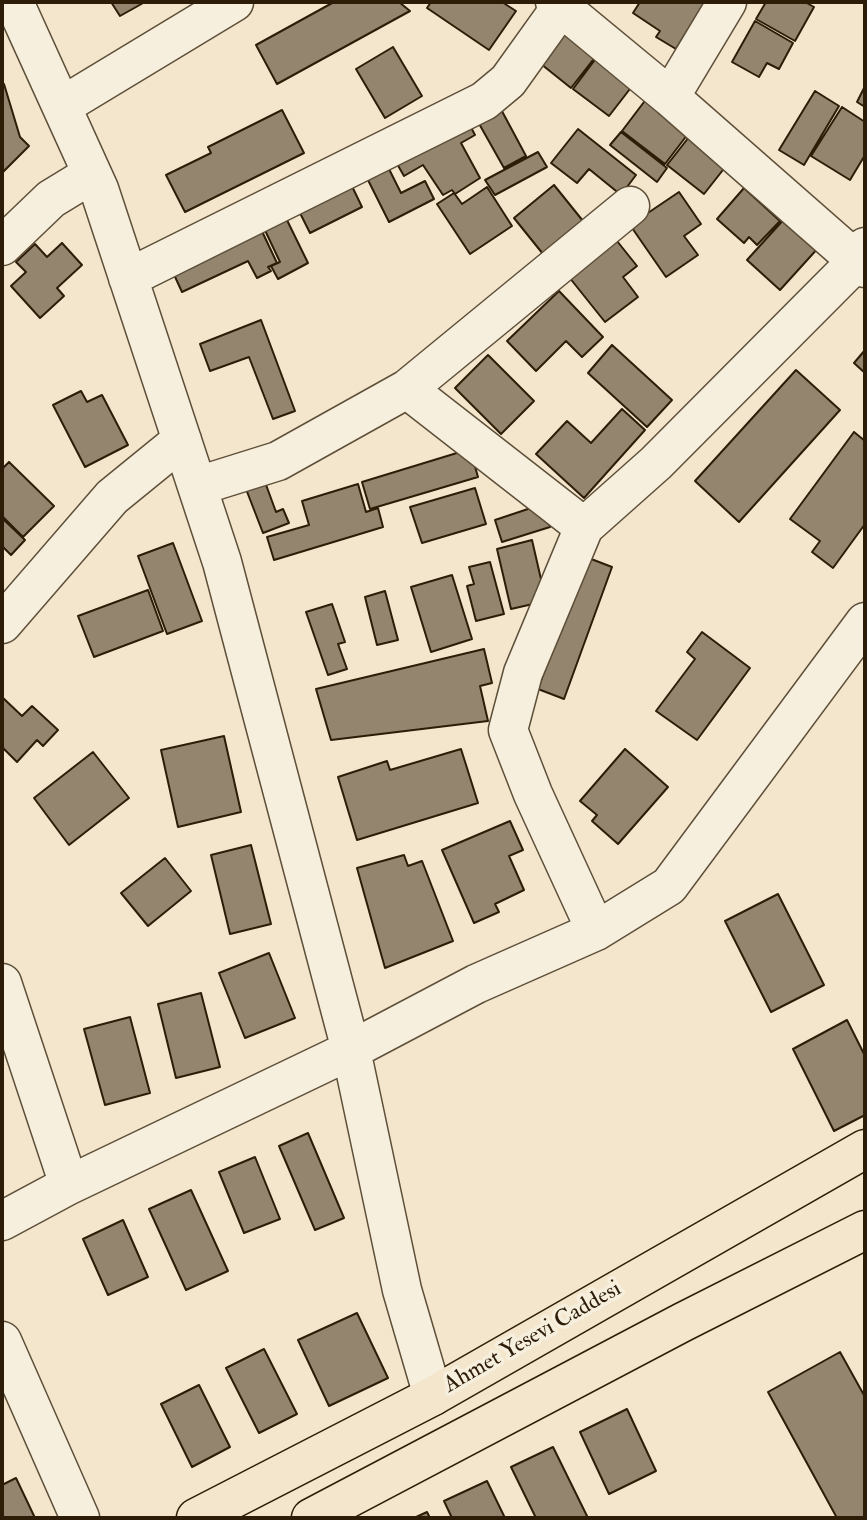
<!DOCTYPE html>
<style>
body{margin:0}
#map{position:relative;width:867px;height:1520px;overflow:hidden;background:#f3e6cc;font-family:"IM FELL Double Pica",serif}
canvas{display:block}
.frame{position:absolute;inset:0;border:4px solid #2d1d08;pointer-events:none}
</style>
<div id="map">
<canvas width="867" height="1520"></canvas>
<div class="frame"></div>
</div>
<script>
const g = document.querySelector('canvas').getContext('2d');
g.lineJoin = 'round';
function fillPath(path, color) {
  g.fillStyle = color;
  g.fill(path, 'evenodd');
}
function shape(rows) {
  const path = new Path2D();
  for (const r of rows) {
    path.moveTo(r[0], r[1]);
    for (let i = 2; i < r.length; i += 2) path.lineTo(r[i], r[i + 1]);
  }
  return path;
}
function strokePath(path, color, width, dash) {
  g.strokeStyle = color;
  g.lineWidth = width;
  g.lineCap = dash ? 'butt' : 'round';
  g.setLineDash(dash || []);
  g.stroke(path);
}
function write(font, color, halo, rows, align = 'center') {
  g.font = font + ' "IM FELL Double Pica",serif';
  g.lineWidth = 7;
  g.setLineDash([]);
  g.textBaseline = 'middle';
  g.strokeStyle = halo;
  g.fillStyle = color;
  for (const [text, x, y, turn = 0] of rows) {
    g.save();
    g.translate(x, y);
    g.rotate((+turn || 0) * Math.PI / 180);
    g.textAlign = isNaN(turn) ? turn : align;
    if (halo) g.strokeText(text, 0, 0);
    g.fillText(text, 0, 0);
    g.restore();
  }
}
const building = shape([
 [111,2,145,2,120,16,111,2],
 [334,2,399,2,410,11,277,84,256,45,334,2],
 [431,2,502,2,516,11,489,50,427,8,431,2],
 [640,2,705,2,676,49,656,37,660,31,633,13,640,2],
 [766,2,805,2,814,7,795,41,756,19,766,2],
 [755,21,793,43,779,69,767,63,759,77,732,62,755,21],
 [560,29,596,56,571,88,536,60,560,29],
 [393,47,422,96,385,118,356,69,393,47],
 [597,57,633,85,609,116,573,89,597,57],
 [4,84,20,137,29,146,2,173,2,86,4,84],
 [865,86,865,107,857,102,865,86],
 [815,91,839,106,804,165,779,150,815,91],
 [647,98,691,130,665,164,622,131,647,98],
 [496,100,526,156,504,168,473,113,496,100],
 [842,107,865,122,865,155,850,180,811,156,842,107],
 [282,110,304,153,185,212,166,175,211,153,208,147,282,110],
 [465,116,475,135,461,143,480,178,455,194,452,190,443,195,423,165,404,176,392,155,465,116],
 [578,129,636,175,621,195,589,169,577,183,551,163,578,129],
 [621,132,667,168,657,182,610,145,621,132],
 [693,132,730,161,704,194,667,165,693,132],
 [538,152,547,167,495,195,485,180,538,152],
 [385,161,401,193,425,181,434,199,389,222,364,172,385,161],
 [349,180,362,207,310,233,297,207,349,180],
 [554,185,583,221,543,254,514,218,554,185],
 [487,187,512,226,470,254,437,204,454,193,462,204,487,187],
 [744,188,780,221,757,245,749,237,744,243,717,219,744,188],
 [679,192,701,224,684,236,698,255,666,277,630,225,679,192],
 [284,214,308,263,278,279,271,266,280,262,262,224,284,214],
 [786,217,819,247,780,290,747,260,786,217],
 [259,225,277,263,268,267,271,271,257,278,248,261,182,292,171,268,259,225],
 [617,241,637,266,623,277,638,297,605,322,569,277,617,241],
 [62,243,82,265,57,288,64,296,40,318,11,286,26,272,16,262,35,244,47,257,62,243],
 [559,291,603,337,582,357,566,341,536,371,507,341,559,291],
 [261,320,295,411,273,419,249,357,210,371,200,344,261,320],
 [612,345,672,400,647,427,588,373,612,345],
 [865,350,865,373,854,363,865,350],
 [488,355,534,401,501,434,455,388,488,355],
 [796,370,840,410,739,522,695,481,796,370],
 [81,391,87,402,102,395,128,445,85,467,53,405,81,391],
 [622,409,645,430,584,498,536,454,567,421,591,443,622,409],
 [854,432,865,441,865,524,833,568,812,552,820,541,790,519,854,432],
 [470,449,478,477,370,509,362,482,470,449],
 [9,462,54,506,23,537,2,516,2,469,9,462],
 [265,482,276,512,283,509,289,523,263,533,246,489,265,482],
 [358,484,366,512,378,508,383,527,274,560,267,537,309,525,302,501,358,484],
 [475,488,486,524,422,543,410,507,475,488],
 [543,504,550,527,502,542,495,520,543,504],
 [2,518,25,540,11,555,2,546,2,518],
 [532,540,546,601,511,609,497,549,532,540],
 [173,543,202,621,167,634,138,556,173,543],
 [586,557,612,567,564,699,538,689,586,557],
 [490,562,504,614,476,621,467,586,474,584,469,567,490,562],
 [452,575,472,639,431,652,411,587,452,575],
 [148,590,163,631,94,657,78,616,148,590],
 [385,591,398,640,377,645,365,597,385,591],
 [332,604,345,642,338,644,347,669,328,675,306,612,332,604],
 [702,632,750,668,697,740,656,711,695,659,687,652,702,632],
 [484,649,492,683,480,686,488,721,331,740,316,689,484,649],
 [2,697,22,716,32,706,58,730,43,746,37,740,17,762,2,747,2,697],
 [224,736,241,812,178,827,161,750,224,736],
 [461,749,478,803,357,840,338,777,387,761,390,770,461,749],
 [625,749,668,787,618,844,592,821,597,815,580,801,625,749],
 [93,752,129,798,69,845,34,798,93,752],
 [510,821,523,850,509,856,524,890,495,904,499,912,474,923,442,850,510,821],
 [251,845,271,924,230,934,211,855,251,845],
 [404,855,408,866,422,861,453,941,385,968,357,868,404,855],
 [165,858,191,891,148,926,121,893,165,858],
 [778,894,824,985,771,1012,725,921,778,894],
 [269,953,295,1018,245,1038,219,973,269,953],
 [201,993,220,1067,176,1078,158,1004,201,993],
 [130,1017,150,1093,105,1105,84,1029,130,1017],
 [847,1020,865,1056,865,1115,834,1131,793,1049,847,1020],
 [308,1133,344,1218,315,1230,279,1146,308,1133],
 [255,1157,280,1219,244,1233,219,1172,255,1157],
 [191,1190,228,1271,186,1290,149,1209,191,1190],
 [123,1220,148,1277,108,1295,83,1239,123,1220],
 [357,1313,388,1378,329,1406,298,1340,357,1313],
 [264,1349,297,1414,259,1433,226,1368,264,1349],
 [840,1352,865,1397,865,1518,837,1518,768,1392,840,1352],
 [199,1385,230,1447,192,1467,161,1404,199,1385],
 [627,1409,656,1471,609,1494,580,1432,627,1409],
 [553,1447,588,1518,536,1518,511,1467,553,1447],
 [16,1478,35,1518,2,1518,2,1485,16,1478],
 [487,1481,505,1518,452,1518,444,1501,487,1481],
 [427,1512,430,1518,414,1518,427,1512]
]);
fillPath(building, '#94866e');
strokePath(building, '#2d1d08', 2);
const minor = shape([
 [14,2,99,189,222,562,351,1050,402,1290,433,1396],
 [555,2,670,97,865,268],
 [670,97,727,2],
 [62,106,234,2],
 [2,246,51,199,92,174],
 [128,278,484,101,508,81,561,7],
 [407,389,584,527,523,673,508,730,533,794,596,931],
 [198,486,278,461,407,389,630,206],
 [584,527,656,463,857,261,865,247],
 [2,624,112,497,182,440],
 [2,983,69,1185],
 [2,1221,69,1185,351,1050,476,984,596,931,669,886,865,622],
 [2,1341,80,1518]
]);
const major = shape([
 [196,1518,433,1396,865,1149],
 [311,1518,683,1322,865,1230]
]);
strokePath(minor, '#5e4f39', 41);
strokePath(major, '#2d1d08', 41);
strokePath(minor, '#f7efde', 38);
strokePath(major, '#f3e6cc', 38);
write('23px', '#2d1d08', '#f7efde', [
 ["Ahmet Yesevi Caddesi",533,1338,-30]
]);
</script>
